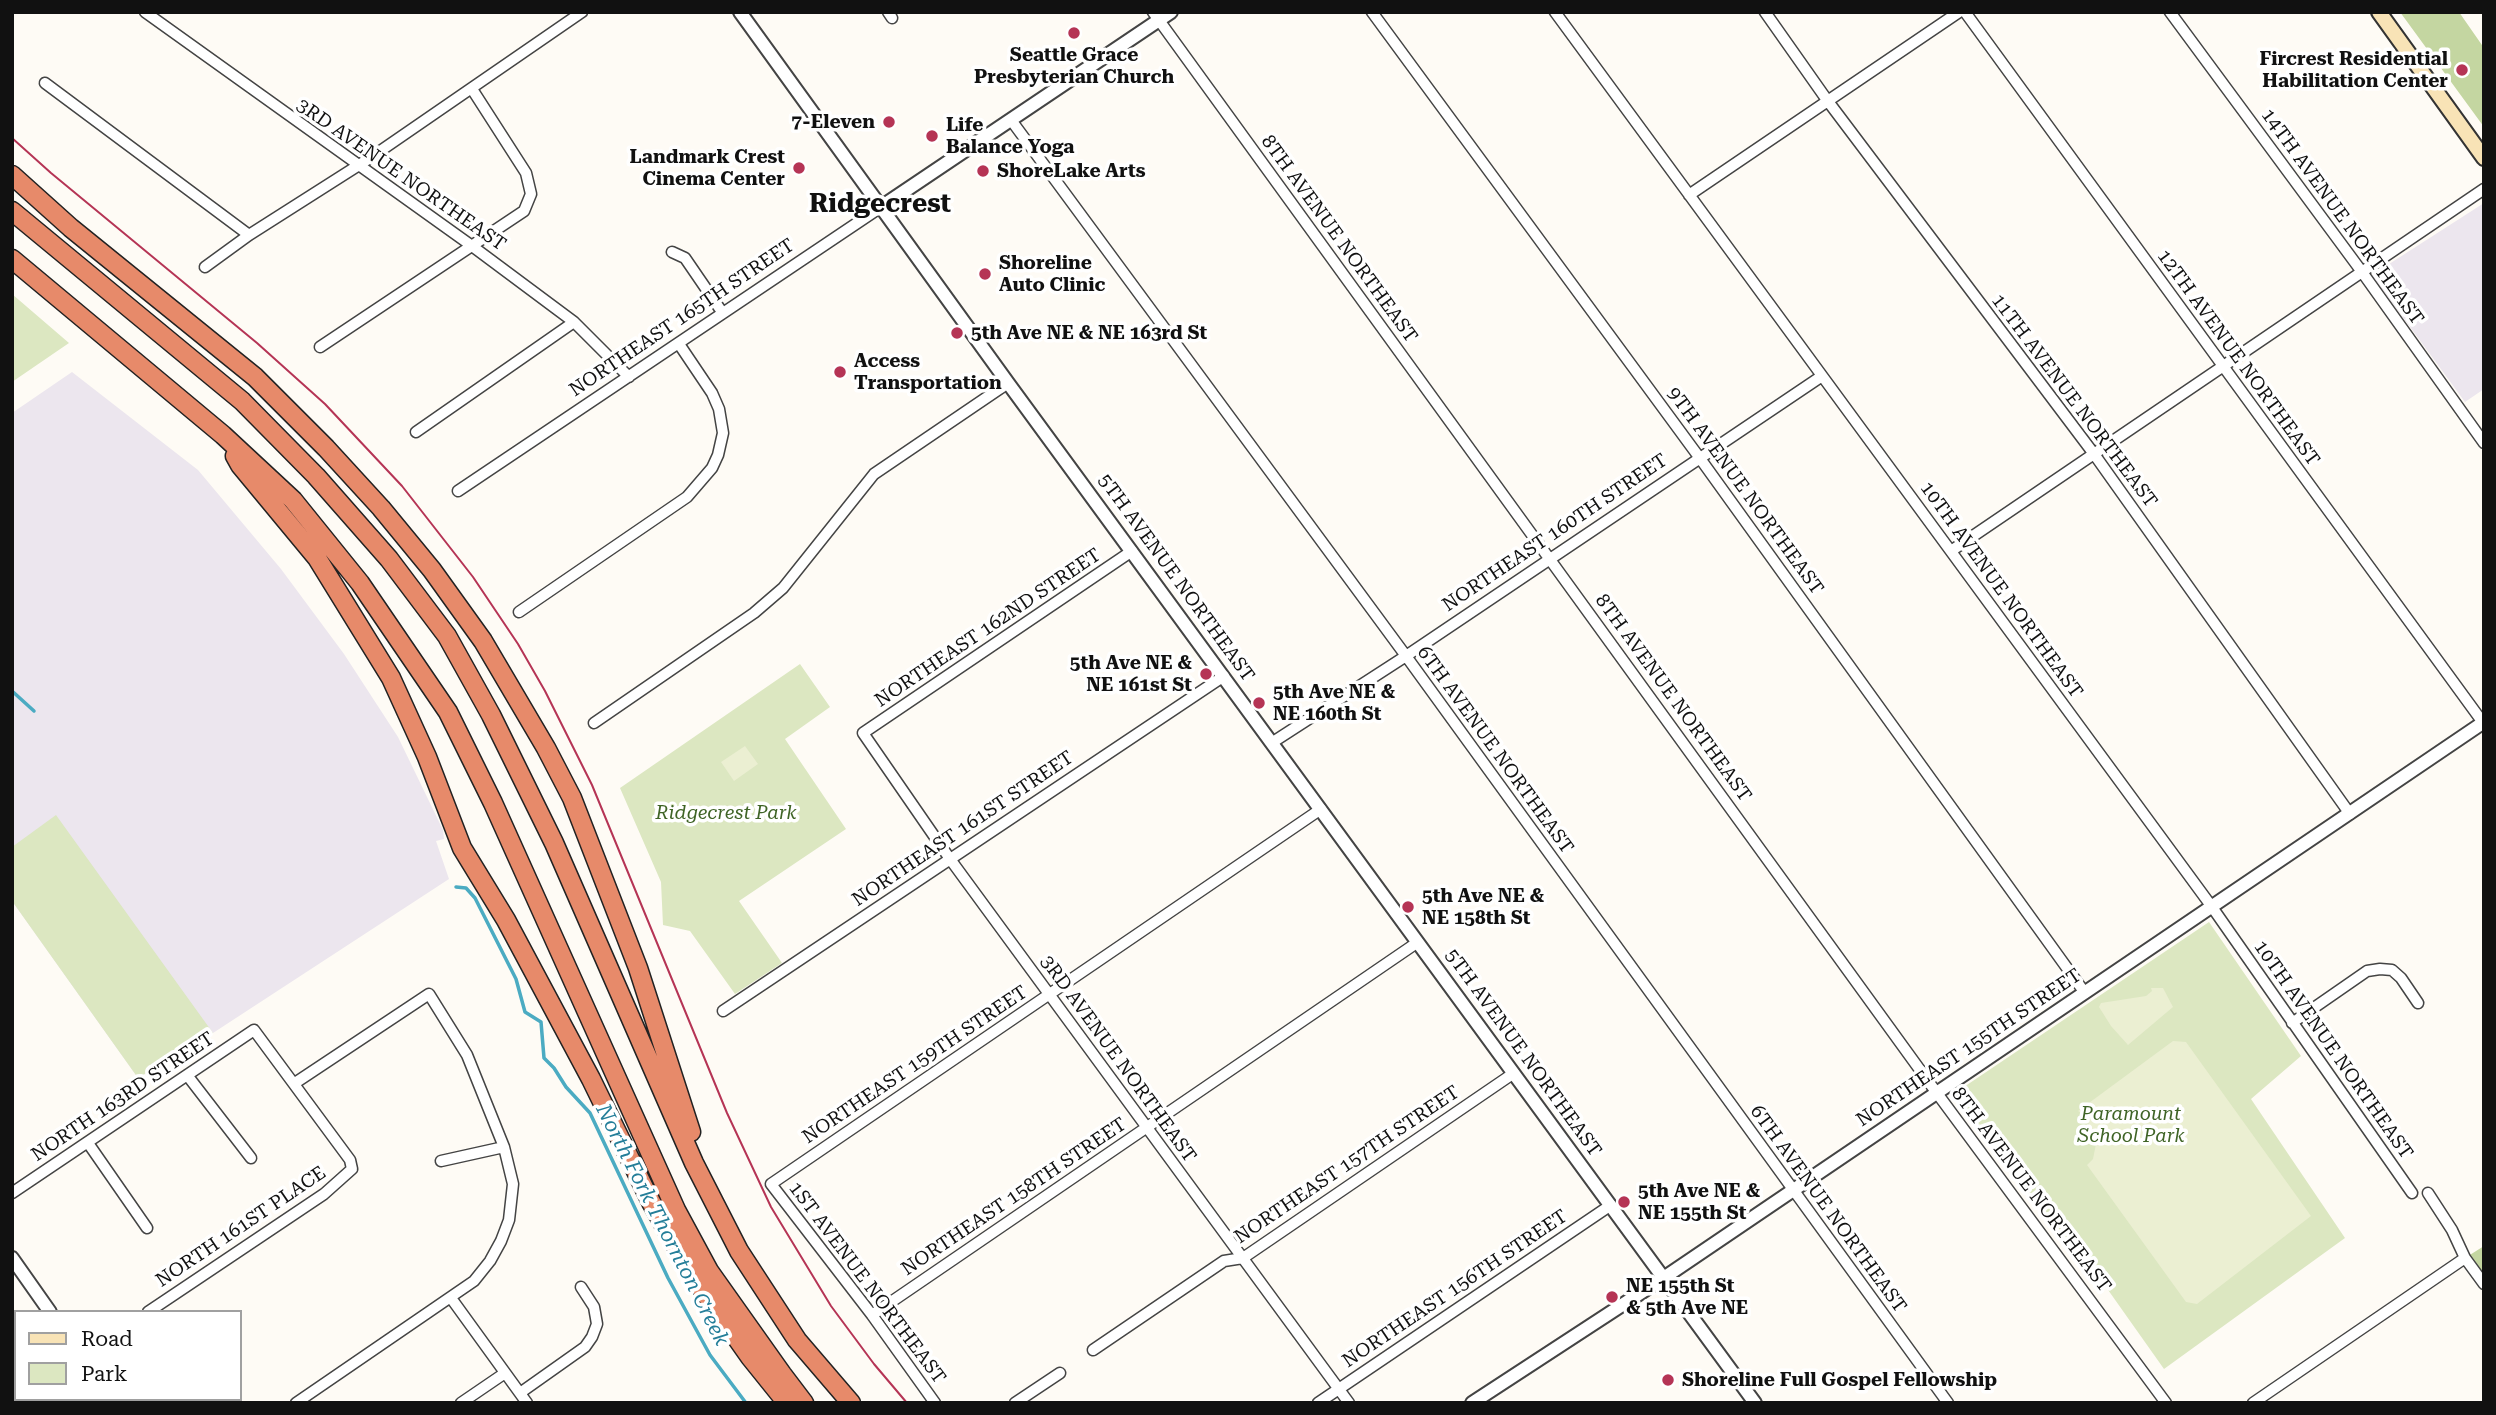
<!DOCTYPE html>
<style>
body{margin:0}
#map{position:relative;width:2496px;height:1415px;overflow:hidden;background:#fefbf5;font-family:"Roboto Serif",serif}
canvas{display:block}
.frame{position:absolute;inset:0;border:14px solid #111;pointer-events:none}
.legend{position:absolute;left:14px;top:1310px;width:228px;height:91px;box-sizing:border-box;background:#fff;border:2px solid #a0a0a0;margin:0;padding:9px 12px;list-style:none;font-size:21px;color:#111}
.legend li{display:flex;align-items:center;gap:14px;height:35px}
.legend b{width:35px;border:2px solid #a0a0a0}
</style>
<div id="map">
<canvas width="2496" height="1415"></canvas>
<div class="frame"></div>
<ul class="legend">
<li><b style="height:9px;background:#f8e3b6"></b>Road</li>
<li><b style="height:19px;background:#dce7c1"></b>Park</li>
</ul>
</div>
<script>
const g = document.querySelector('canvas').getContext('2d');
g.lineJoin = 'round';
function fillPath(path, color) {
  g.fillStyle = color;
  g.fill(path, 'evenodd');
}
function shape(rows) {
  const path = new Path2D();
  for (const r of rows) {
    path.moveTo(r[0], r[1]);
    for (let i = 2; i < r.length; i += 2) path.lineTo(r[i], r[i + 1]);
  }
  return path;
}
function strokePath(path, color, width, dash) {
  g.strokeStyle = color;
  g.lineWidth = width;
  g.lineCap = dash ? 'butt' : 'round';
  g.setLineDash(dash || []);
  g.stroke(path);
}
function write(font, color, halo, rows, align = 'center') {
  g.font = font + ' "Roboto Serif",serif';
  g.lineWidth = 7;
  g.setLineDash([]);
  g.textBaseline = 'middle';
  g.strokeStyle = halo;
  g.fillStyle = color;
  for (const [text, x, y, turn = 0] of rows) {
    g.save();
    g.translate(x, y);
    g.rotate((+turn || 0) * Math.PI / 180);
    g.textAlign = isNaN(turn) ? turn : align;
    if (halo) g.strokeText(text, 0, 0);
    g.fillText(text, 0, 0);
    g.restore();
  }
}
fillPath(shape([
 [2484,203,2484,389,2465,402,2372,275],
 [72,372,198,470,281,569,344,654,398,737,443,830,444,839,436,841,449,879,213,1033,138,1078,12,901,12,413]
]), '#ece6ee');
fillPath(shape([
 [12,294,69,343,12,382],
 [800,664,830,707,785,739,846,829,739,901,782,963,735,994,690,931,663,925,661,882,620,788],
 [56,815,213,1033,138,1078,12,901,12,847],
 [2209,922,2301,1056,2251,1099,2345,1238,2164,1369,2089,1263,2018,1183,1952,1095]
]), '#dce7c1');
fillPath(shape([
 [2400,12,2459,12,2484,48,2484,127],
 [2484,1246,2484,1284,2465,1258]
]), '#c4d6a1');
fillPath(shape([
 [745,746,758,764,734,781,721,762],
 [2151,988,2163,988,2173,1007,2128,1045,2111,1026,2099,1007,2101,1003,2146,996,2152,991],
 [2173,1041,2186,1042,2311,1216,2197,1304,2186,1302,2087,1165,2093,1159,2096,1144,2086,1116,2078,1111]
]), '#ebefd2');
strokePath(shape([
 [12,691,34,711],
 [456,887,466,888,475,898,516,979,525,1012,541,1022,544,1058,554,1068,566,1087,590,1113,668,1278,710,1355,746,1403]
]), '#4babc2', 3.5);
const minor = shape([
 [145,12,472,246,574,322,629,377],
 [888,12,892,18],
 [1153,12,1928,1081,2166,1403],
 [1372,12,1699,457,2085,993],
 [1555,12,2212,907,2412,1193],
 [1765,12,1827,100,2094,454,2350,814],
 [1965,12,2484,724],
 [2170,12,2362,272,2484,443],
 [45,83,249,235],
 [1011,120,1406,656,1948,1403],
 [1689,195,1959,12],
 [672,252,685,258,722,312],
 [205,267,249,235,370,158,582,12],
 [320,347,524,211,531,194,526,173,472,89],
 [416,432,574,322],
 [458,491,881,207],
 [1132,551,863,733,950,859,1349,1403],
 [1951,551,2484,189],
 [519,612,687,497,712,468,718,455,723,433,719,409,712,393,679,344],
 [594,723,754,613,783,588,874,474,1008,383],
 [1273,742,1406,656,1822,376],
 [723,1011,1224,676],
 [2292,1023,2367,971,2380,969,2392,970,2401,978,2418,1003],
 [187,1075,251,1158],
 [295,1083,429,994,467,1055,504,1147,513,1184,509,1220,501,1241,490,1261,474,1281,296,1403],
 [88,1143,147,1228],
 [441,1161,504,1147],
 [12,1193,254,1030,350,1160,352,1169,324,1194,148,1312],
 [2428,1193,2452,1230,2465,1258,2484,1284],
 [451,1298,527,1403],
 [872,1315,1418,942],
 [1093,1350,1224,1261,1243,1258,1514,1073],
 [520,1393,585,1347,592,1337,597,1324,594,1307,581,1287],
 [461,1403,505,1373],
 [935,1403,872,1315,771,1184,1321,809],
 [1015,1403,1060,1373],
 [1318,1403,1611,1205],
 [2253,1403,2465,1258]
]);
const tertiary = shape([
 [740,12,1008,383,1755,1403],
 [881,207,1171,12],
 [12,1258,50,1312],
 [114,1399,117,1403],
 [1472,1403,1665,1277,2484,722]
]);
const secondary = shape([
 [2379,12,2484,158]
]);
const motorway = shape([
 [12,175,71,228,255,377,326,448,381,508,432,570,483,641,546,748,572,798,638,968,691,1132],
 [12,211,242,401,316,476,389,559,447,636,491,715,554,843,694,1163,739,1251,797,1340,851,1403],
 [12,259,223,435,293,500,360,583,448,712,493,803,676,1210,709,1271,782,1374,804,1403],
 [235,456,240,465,317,558,391,678,427,757,462,848,506,920,591,1079,651,1202,693,1276,750,1357,787,1403]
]);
strokePath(minor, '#444', 13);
strokePath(tertiary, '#444', 16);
strokePath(secondary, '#333', 18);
strokePath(motorway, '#222', 21);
strokePath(minor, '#fff', 10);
strokePath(tertiary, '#fff', 12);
strokePath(secondary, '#f8e3b6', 14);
strokePath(motorway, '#e78a6a', 18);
strokePath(shape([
 [12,138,51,173,257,343,325,404,402,486,473,577,518,644,545,691,592,785,727,1113,771,1207,831,1306,874,1364,907,1403]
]), '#b53455', 2);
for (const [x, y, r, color] of [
 [1074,33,7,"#b53455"],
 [2462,70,7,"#b53455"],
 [889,122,7,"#b53455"],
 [932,136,7,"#b53455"],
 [799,168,7,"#b53455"],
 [983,171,7,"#b53455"],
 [985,274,7,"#b53455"],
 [957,333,7,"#b53455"],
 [840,372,7,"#b53455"],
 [1206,674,7,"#b53455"],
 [1259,703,7,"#b53455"],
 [1408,907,7,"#b53455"],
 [1624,1202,7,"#b53455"],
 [1612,1297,7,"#b53455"],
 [1668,1380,7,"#b53455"]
]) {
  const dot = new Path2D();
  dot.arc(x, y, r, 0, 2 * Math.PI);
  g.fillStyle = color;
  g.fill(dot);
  strokePath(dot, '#fff', 2.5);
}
write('bold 19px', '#111', '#fff', [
 ["Seattle Grace",1074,55,"center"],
 ["Presbyterian Church",1074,77,"center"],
 ["Fircrest Residential",2448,59,"right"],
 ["Habilitation Center",2448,81,"right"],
 ["7-Eleven",875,122,"right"],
 ["Life",946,125],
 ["Balance Yoga",946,147],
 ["Landmark Crest",785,157,"right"],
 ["Cinema Center",785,179,"right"],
 ["ShoreLake Arts",997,171],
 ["Shoreline",999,263],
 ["Auto Clinic",999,285],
 ["5th Ave NE & NE 163rd St",971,333],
 ["Access",854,361],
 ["Transportation",854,383],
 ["5th Ave NE &",1192,663,"right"],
 ["NE 161st St",1192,685,"right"],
 ["5th Ave NE &",1273,692],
 ["NE 160th St",1273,714],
 ["5th Ave NE &",1422,896],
 ["NE 158th St",1422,918],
 ["5th Ave NE &",1638,1191],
 ["NE 155th St",1638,1213],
 ["NE 155th St",1626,1286],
 ["& 5th Ave NE",1626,1308],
 ["Shoreline Full Gospel Fellowship",1682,1380]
], 'left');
write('19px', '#111', '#fff', [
 ["3RD AVENUE NORTHEAST",401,175,35],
 ["14TH AVENUE NORTHEAST",2342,217,54],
 ["8TH AVENUE NORTHEAST",1339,239,54],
 ["NORTHEAST 165TH STREET",682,318,-34],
 ["12TH AVENUE NORTHEAST",2238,358,54],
 ["11TH AVENUE NORTHEAST",2074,401,53],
 ["9TH AVENUE NORTHEAST",1745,491,54],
 ["NORTHEAST 160TH STREET",1555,533,-34],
 ["5TH AVENUE NORTHEAST",1176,578,54],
 ["10TH AVENUE NORTHEAST",2001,590,54],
 ["NORTHEAST 162ND STREET",988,628,-34],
 ["8TH AVENUE NORTHEAST",1673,698,54],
 ["6TH AVENUE NORTHEAST",1495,750,54],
 ["NORTHEAST 161ST STREET",963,829,-34],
 ["NORTHEAST 155TH STREET",1969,1048,-34],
 ["10TH AVENUE NORTHEAST",2333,1050,55],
 ["5TH AVENUE NORTHEAST",1523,1053,54],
 ["3RD AVENUE NORTHEAST",1118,1059,54],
 ["NORTHEAST 159TH STREET",915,1065,-34],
 ["NORTH 163RD STREET",123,1097,-34],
 ["NORTHEAST 157TH STREET",1347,1165,-34],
 ["8TH AVENUE NORTHEAST",2031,1190,53],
 ["NORTHEAST 158TH STREET",1014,1197,-34],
 ["6TH AVENUE NORTHEAST",1828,1209,54],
 ["NORTH 161ST PLACE",241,1227,-34],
 ["1ST AVENUE NORTHEAST",867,1283,53],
 ["NORTHEAST 156TH STREET",1455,1289,-34]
]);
write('italic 19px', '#3f6426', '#fff', [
 ["Ridgecrest Park",726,813],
 ["Paramount",2131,1114],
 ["School Park",2131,1136]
]);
write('italic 21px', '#247e99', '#fff', [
 ["North Fork Thornton Creek",662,1225,63]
]);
write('bold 26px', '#111', '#fff', [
 ["Ridgecrest",880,204]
]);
</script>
